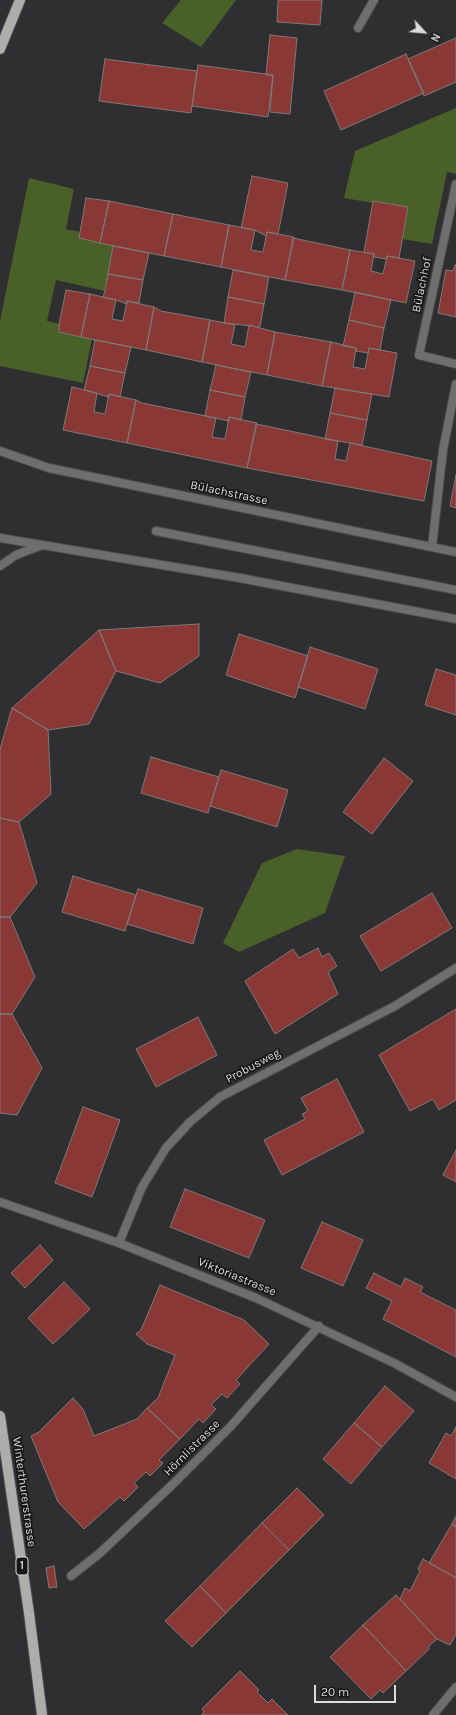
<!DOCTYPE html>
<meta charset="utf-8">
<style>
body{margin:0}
#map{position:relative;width:456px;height:1715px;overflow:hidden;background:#2f2f31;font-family:Karla,sans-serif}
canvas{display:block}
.north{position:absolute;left:404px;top:12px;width:40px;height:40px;-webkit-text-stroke:3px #171718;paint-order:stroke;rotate:116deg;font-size:11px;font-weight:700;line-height:16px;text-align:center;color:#dbdbdd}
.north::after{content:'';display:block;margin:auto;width:14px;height:18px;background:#dbdbdd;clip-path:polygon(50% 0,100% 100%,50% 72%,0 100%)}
.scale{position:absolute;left:314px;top:1685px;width:82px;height:18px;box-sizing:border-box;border:2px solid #dbdbdd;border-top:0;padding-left:5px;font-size:12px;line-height:14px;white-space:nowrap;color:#dbdbdd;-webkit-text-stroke:3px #171718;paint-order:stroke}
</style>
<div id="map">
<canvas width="456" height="1715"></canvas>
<div class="north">N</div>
<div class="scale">20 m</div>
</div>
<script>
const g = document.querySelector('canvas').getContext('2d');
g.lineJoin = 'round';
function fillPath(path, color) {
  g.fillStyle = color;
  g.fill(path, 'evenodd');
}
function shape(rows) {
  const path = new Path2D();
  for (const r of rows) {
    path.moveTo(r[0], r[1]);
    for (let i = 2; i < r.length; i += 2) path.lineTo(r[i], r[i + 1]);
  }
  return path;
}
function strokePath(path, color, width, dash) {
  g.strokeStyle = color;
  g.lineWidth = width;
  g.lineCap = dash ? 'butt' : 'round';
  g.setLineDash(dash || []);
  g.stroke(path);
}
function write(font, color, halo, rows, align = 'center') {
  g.font = font + ' Karla,sans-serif';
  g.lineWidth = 3.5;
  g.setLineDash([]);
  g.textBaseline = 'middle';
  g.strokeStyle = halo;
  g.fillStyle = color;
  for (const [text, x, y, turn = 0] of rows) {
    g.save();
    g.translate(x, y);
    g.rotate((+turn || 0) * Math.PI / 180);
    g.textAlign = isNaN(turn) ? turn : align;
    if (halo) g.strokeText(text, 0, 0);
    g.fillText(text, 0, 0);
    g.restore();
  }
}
fillPath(shape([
 [181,0,236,0,201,47,162,23],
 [456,108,456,174,447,172,432,244,402,239,408,207,373,201,373,203,344,198,355,151],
 [29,178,74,189,66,229,80,232,79,238,115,246,105,291,56,280,47,321,59,324,59,332,92,339,83,383,0,366,0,321],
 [297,849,345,856,325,913,239,952,223,943,262,863]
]), '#496028');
const building = shape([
 [278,0,322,0,320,25,277,22,278,0],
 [270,35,297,38,290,114,270,112,273,75,266,75,270,35],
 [456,38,456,82,424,96,408,59,456,38],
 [406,54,424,93,341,130,324,91,406,54],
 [105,59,197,71,191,113,99,101,105,59],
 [198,65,273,75,268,117,192,106,198,65],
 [252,176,288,183,278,234,267,232,266,236,255,230,241,228,252,176],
 [86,198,109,201,100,243,79,238,86,198],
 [109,201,173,214,164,256,100,243,109,201],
 [373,201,408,207,399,258,387,256,387,259,374,257,374,254,364,252,373,201],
 [173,214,229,225,221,267,164,256,173,214],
 [229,225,255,230,251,250,263,252,267,232,294,237,285,280,221,267,229,225],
 [293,238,350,250,342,290,285,280,293,238],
 [113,246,149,253,143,280,108,274,113,246],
 [350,250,374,254,371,271,383,274,387,256,415,261,406,303,342,290,350,250],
 [455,265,456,265,456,317,438,313,446,270,453,271,455,265],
 [233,270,269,277,264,304,228,297,233,270],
 [108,274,143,280,139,303,127,301,127,304,116,300,103,297,105,291,108,274],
 [66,290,90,294,81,337,59,332,59,324,66,290],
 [355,292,391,300,384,328,349,320,355,292],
 [90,294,116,300,112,319,123,321,127,301,154,307,146,350,81,337,90,294],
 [228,297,264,304,260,327,224,323,228,297],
 [154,307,161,311,210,320,202,362,146,350,154,307],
 [210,320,235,325,231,344,245,347,249,325,275,332,267,375,202,362,210,320],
 [349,320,384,328,380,350,369,348,368,353,356,351,356,348,343,346,349,320],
 [275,332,331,342,322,386,267,375,275,332],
 [95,340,131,347,125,373,90,366,95,340],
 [331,342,356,348,353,367,365,369,369,348,397,353,389,397,322,386,331,342],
 [216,365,251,372,245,397,210,390,216,365],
 [90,366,125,373,120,397,109,394,109,397,84,390,90,366],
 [72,387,97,393,94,412,105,414,109,394,136,400,127,443,63,430,72,387],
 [335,388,372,394,367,420,330,413,335,388],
 [210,390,245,397,241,420,229,417,229,421,205,416,210,390],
 [136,400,142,403,216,418,212,437,225,439,229,417,257,423,247,468,127,443,136,400],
 [330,413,367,420,362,445,325,439,330,413],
 [256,424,338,441,335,459,346,461,350,443,432,461,424,501,247,468,256,424],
 [456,475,456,508,450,506,456,475],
 [199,624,199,656,160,683,116,671,99,630,199,624],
 [99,630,116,671,89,724,48,730,12,708,99,630],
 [239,634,308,656,295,698,226,675,239,634],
 [310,647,378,669,365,709,298,687,310,647],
 [436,669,456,675,456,715,425,705,436,669],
 [12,708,48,730,51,794,19,822,0,818,0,749,12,708],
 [151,757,219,777,208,813,141,793,151,757],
 [384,758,413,781,372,834,343,812,384,758],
 [221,770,288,790,277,827,210,806,221,770],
 [0,818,19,822,37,883,10,917,0,917,0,818],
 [73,876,136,895,125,931,62,912,73,876],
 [138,889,203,908,193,944,127,924,138,889],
 [432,893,452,928,381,971,360,936,432,893],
 [0,917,10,917,35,977,12,1014,0,1014,0,917],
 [318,948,322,957,329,953,337,966,328,972,338,994,275,1034,245,981,293,949,299,958,318,948],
 [456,1009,456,1100,439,1110,433,1099,410,1111,379,1055,456,1009],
 [0,1014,12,1014,42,1068,17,1115,0,1113,0,1014],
 [198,1017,217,1055,156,1087,136,1049,198,1017],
 [337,1079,364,1132,282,1175,264,1140,305,1119,302,1114,308,1111,301,1098,337,1079],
 [83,1107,120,1120,92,1197,55,1183,83,1107],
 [456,1150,456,1182,443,1175,456,1150],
 [185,1189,265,1220,249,1258,170,1227,185,1189],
 [322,1222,363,1240,343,1286,301,1268,322,1222],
 [40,1245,53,1260,25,1288,11,1273,40,1245],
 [374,1273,401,1287,405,1278,423,1287,420,1292,456,1310,456,1357,383,1319,392,1301,366,1288,374,1273],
 [64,1282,90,1309,53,1344,28,1318,64,1282],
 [160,1285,244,1320,269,1344,236,1380,240,1384,227,1398,222,1394,211,1405,216,1409,203,1423,199,1419,180,1439,147,1408,158,1398,175,1355,147,1344,136,1334,141,1330,160,1285],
 [385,1386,414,1411,382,1447,354,1423,385,1386],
 [73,1398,83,1409,94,1436,137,1419,147,1408,180,1439,159,1460,163,1463,150,1476,146,1472,134,1483,138,1487,124,1501,120,1497,84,1529,58,1502,31,1436,39,1432,73,1398],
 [354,1423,382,1447,351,1484,323,1459,354,1423],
 [456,1427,456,1479,429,1463,446,1433,451,1436,456,1427],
 [297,1488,324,1515,289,1550,262,1523,297,1488],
 [456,1516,456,1527,452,1524,456,1516],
 [262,1523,289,1550,226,1613,200,1586,262,1523],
 [452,1524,456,1527,456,1578,429,1563,452,1524],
 [423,1559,456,1578,456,1634,450,1645,437,1639,400,1599,405,1588,410,1591,420,1571,418,1569,423,1559],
 [54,1566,57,1587,49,1588,46,1568,54,1566],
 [200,1586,226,1613,192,1647,165,1621,200,1586],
 [396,1595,437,1639,428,1647,429,1649,406,1671,363,1625,396,1595],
 [363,1625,406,1671,383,1693,380,1690,371,1699,330,1657,363,1625],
 [240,1671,259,1690,257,1692,268,1703,272,1699,288,1715,201,1715,204,1712,202,1709,240,1671]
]);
fillPath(building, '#8a3835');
strokePath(building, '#7d7a79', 1);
const service = shape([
 [456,184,419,355,456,364],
 [156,531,456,590],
 [432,547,443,450,456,384]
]);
const minor = shape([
 [358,28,374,0],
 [0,1202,119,1243,256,1298,394,1363,456,1397],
 [119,1243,142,1187,166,1148,190,1122,220,1097,395,1006,456,968],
 [71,1576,100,1553,173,1484,231,1426,319,1326],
 [433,1715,456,1687]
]);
const tertiary = shape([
 [0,451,49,468,456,552],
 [0,538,240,578,456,619],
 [0,566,16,555,42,545]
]);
const primary = shape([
 [0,49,20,0],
 [0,1416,29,1613,42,1715]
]);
strokePath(service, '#4b4b4d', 10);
strokePath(minor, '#4b4b4d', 10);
strokePath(tertiary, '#4b4b4d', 10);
strokePath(primary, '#4b4b4d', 12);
strokePath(service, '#6f6e6e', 8);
strokePath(minor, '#6f6e6e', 8);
strokePath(tertiary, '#6f6e6e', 8);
strokePath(primary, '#afacac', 10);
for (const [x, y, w] of [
 [22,1566,12]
]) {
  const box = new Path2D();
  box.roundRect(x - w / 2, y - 9, w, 18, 3);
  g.fillStyle = '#171718';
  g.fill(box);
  strokePath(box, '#dbdbdd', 1);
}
write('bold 11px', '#dbdbdd', null, [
 ["1",22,1566]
]);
write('12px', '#dbdbdd', '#171718', [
 ["Bülachhof",422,285,-78],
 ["Bülachstrasse",229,493,12],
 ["Probusweg",253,1066,-28],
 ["Viktoriastrasse",237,1277,22],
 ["Hörnlistrasse",192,1448,-45],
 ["Winterthurerstrasse",24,1492,82]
]);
</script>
